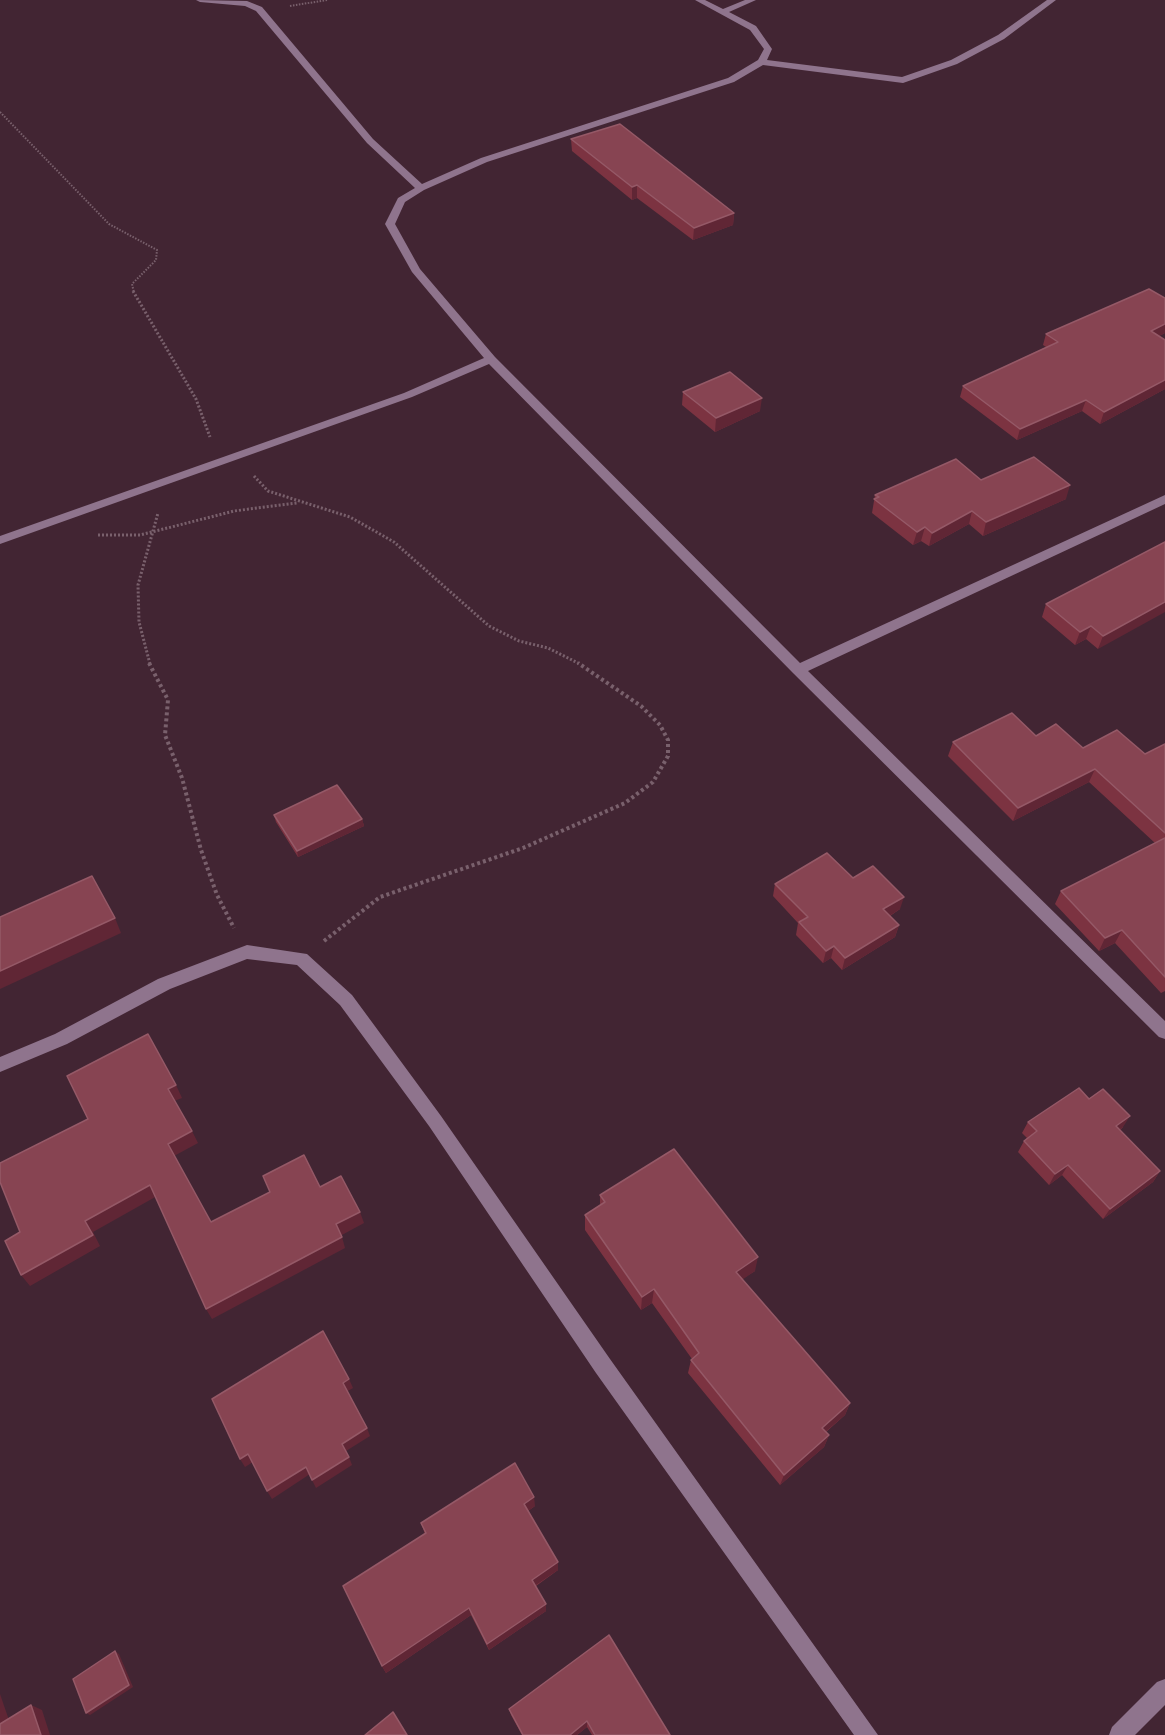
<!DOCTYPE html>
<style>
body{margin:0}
canvas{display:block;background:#422533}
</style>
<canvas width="1165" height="1735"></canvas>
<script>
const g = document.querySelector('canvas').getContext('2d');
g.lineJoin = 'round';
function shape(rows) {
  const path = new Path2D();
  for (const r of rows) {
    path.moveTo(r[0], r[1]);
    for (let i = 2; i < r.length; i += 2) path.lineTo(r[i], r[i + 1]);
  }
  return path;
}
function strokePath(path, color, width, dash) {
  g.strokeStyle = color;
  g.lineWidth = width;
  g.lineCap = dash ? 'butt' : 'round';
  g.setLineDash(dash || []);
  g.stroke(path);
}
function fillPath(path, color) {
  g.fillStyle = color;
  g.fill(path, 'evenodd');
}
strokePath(shape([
 [290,6,327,0],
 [0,112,109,224,157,250,156,260,132,284,134,293]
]), '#79606c', 2, [1.5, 1.5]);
strokePath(shape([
 [133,291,196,399,210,437],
 [254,476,268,491,350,517,394,542,489,626,519,641,548,648,580,664],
 [98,535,140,535,234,511,297,503],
 [150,664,139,622,138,585,158,513]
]), '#79606c', 3, [2, 2]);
strokePath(shape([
 [149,663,168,700,165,735,182,778,201,850,217,895,234,928],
 [324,941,380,897,523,848,625,803,653,782,668,756,668,740,660,725,641,706,578,663]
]), '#79606c', 4, [3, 3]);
fillPath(shape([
 [196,0,247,1,262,7,373,139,422,184,481,158,728,78,758,60,764,49,750,30,695,0,705,0,723,9,745,0,756,0,729,12,756,26,772,49,767,60,902,77,951,60,998,35,1047,0,1056,0,1004,39,957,64,903,83,763,65,734,82,487,162,424,190,405,202,395,224,420,269,495,357,800,663,1165,495,1165,504,808,671,1165,1021,1165,1039,1159,1037,793,673,489,364,412,397,0,544,0,536,404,393,484,358,412,272,385,224,398,198,415,188,367,143,256,11,245,6,200,2,196,0],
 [247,945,307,954,352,995,441,1116,610,1359,878,1735,854,1735,596,1373,429,1126,340,1005,297,965,247,959,170,989,67,1044,0,1072,0,1057,55,1034,158,979,247,945],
 [1165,1679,1165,1705,1135,1735,1109,1735,1112,1727,1157,1682,1165,1679]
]), '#8f748d');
fillPath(shape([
 [571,139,734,213,733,225,693,240,637,198,632,200,572,151],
 [1165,298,1165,333,1159,336,1165,340,1165,389,1100,424,1082,411,1017,440,960,397,963,386,1046,347,1043,345,1046,334],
 [683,392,760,411,715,432,682,405],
 [981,480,1066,499,983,536,969,524,929,546,921,541,913,545,872,513,875,495],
 [1165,542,1098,649,1086,639,1075,645,1042,617,1046,604],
 [1036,736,1083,748,1145,754,1165,744,1165,991,1161,993,1115,943,1099,951,1055,904,1061,891,1155,843,1089,782,1013,821,948,756,953,742],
 [274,815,362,819,364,826,298,857,276,822],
 [853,878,900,909,890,916,899,925,895,937,842,970,831,958,823,963,796,935,798,923,773,896,775,884],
 [1089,1099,1123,1127,1120,1130,1160,1171,1153,1182,1103,1219,1062,1175,1049,1185,1018,1152,1024,1141,1027,1138,1022,1133,1028,1122],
 [600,1195,755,1271,742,1279,850,1403,845,1415,826,1432,829,1435,824,1447,780,1485,688,1373,691,1360,692,1359,652,1303,641,1310,585,1230,585,1215,600,1206],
 [535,1506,528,1511,558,1570,536,1586,546,1611,489,1650,471,1615,386,1673,382,1666,425,1534,421,1523],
 [509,1709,670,1735,592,1735,587,1727,577,1735,522,1735,511,1715]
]), '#7c3341');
fillPath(shape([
 [637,185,637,198,632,200,632,187],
 [734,213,733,225,693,240,694,228],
 [1165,324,1165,333,1147,342,1151,331],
 [1165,380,1165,389,1100,424,1104,412],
 [762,398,760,411,715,432,716,418],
 [1086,400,1082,411,1017,440,1020,429],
 [1070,485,1066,499,983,536,986,522],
 [972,511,969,524,929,546,932,533],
 [925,527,921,541,913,545,917,532],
 [1165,602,1165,612,1098,649,1103,636],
 [1091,626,1086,639,1075,645,1080,632],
 [1095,769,1089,782,1013,821,1018,808],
 [362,819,364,826,298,857,297,851],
 [904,897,900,909,880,922,883,909],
 [115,918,121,933,0,989,0,971],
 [899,925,895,937,842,970,845,958],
 [1122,930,1115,943,1099,951,1105,938],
 [834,946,831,958,823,963,826,951],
 [176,1085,182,1098,174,1101,168,1089],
 [1130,1116,1123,1127,1109,1137,1116,1126],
 [192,1131,198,1143,174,1156,168,1144],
 [1068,1165,1062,1175,1049,1185,1055,1174],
 [1160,1171,1153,1182,1103,1219,1110,1209],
 [150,1185,157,1196,93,1232,100,1246,30,1286,21,1275,85,1221],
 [360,1212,364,1223,340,1236,336,1224],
 [342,1237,345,1248,212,1319,206,1309],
 [758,1257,755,1271,733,1286,736,1272],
 [654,1289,652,1303,641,1310,642,1297],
 [349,1379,353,1388,346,1392,343,1383],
 [850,1403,845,1415,817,1439,822,1428],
 [367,1428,370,1436,346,1451,342,1444],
 [829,1435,824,1447,780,1485,784,1475],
 [248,1454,253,1462,245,1467,240,1459],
 [349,1457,352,1465,316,1488,312,1480],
 [306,1467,310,1474,272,1499,267,1491],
 [534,1497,535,1506,525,1513,524,1504],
 [558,1562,558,1570,533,1587,532,1580],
 [546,1604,546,1611,489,1650,487,1644],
 [469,1608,471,1615,386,1673,382,1666],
 [115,1651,119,1654,133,1687,90,1715,86,1713],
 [0,1694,12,1729,0,1724],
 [31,1705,42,1710,50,1735,41,1735],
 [587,1721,587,1727,577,1735,570,1735]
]), '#602635');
const building = shape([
 [620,124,734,213,694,228,637,185,632,187,571,139,620,124],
 [1149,289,1165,298,1165,324,1151,331,1165,340,1165,380,1104,412,1086,400,1020,429,963,386,1058,342,1046,334,1149,289],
 [730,372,762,398,716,418,683,392,730,372],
 [1034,457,1070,485,986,522,972,511,932,533,925,527,917,532,874,499,879,497,875,495,956,459,981,480,1034,457],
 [1165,542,1165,602,1103,636,1091,626,1080,632,1046,604,1165,542],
 [1012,713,1036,736,1056,724,1083,748,1117,730,1145,754,1165,744,1165,833,1095,769,1018,808,953,742,1012,713],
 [337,785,362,819,297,851,274,815,337,785],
 [1165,838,1165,977,1122,930,1105,938,1061,891,1165,838],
 [827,853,853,878,873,866,904,897,883,909,899,925,845,958,834,946,826,951,799,922,808,917,775,884,827,853],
 [92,876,115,918,0,971,0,917,92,876],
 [148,1034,176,1085,168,1089,192,1131,168,1144,211,1222,270,1192,263,1176,304,1155,320,1187,341,1176,360,1212,336,1224,342,1237,206,1309,150,1185,85,1221,93,1235,21,1275,5,1241,20,1232,0,1182,0,1163,88,1119,67,1076,148,1034],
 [1079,1088,1089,1099,1103,1089,1130,1116,1116,1126,1160,1171,1110,1209,1068,1165,1055,1174,1024,1141,1037,1131,1028,1122,1079,1088],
 [674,1149,758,1257,736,1272,850,1403,822,1428,829,1435,784,1475,691,1360,699,1353,654,1289,642,1297,585,1215,605,1202,600,1195,674,1149],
 [323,1331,349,1379,343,1383,367,1428,342,1444,349,1457,312,1480,306,1467,267,1491,248,1454,240,1459,212,1399,323,1331],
 [515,1463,534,1497,524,1504,558,1562,532,1580,546,1604,487,1644,469,1608,382,1666,343,1586,426,1533,421,1523,515,1463],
 [609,1635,670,1735,595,1735,587,1721,570,1735,523,1735,509,1709,609,1635],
 [115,1651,129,1685,86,1713,73,1679,115,1651],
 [31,1705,41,1735,0,1735,0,1724,31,1705],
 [393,1712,407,1735,365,1735,393,1712]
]);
fillPath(building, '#874452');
strokePath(building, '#955967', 1.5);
</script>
